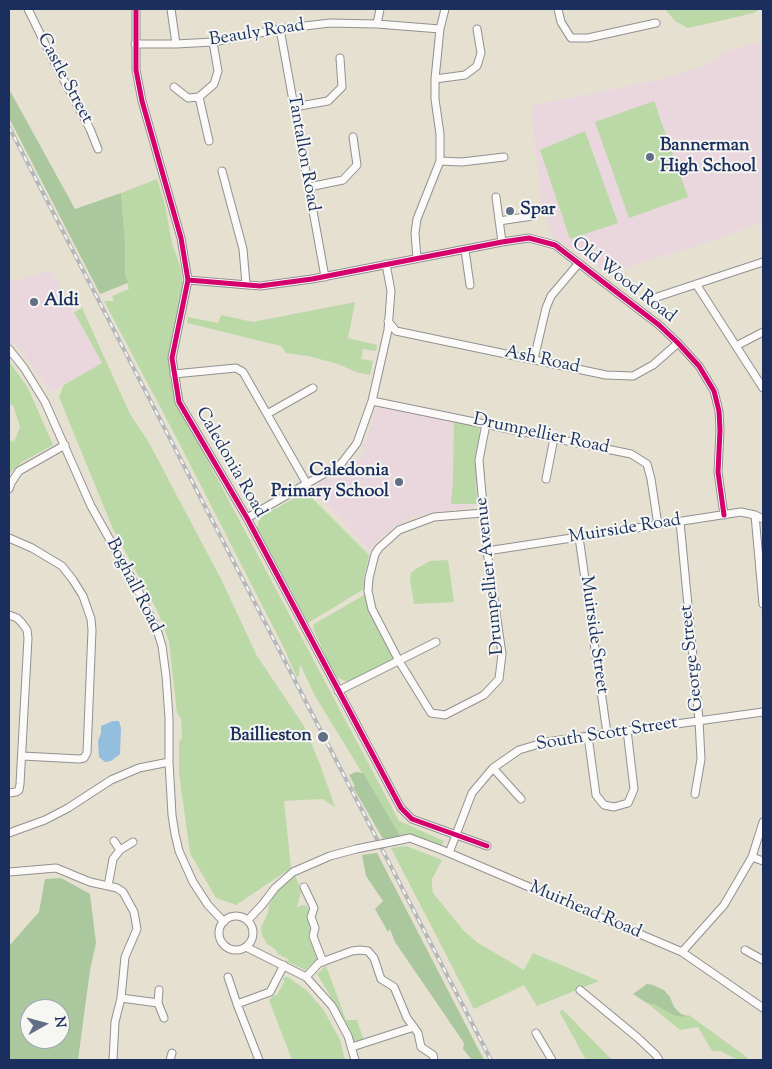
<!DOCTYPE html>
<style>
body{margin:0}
#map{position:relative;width:772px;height:1069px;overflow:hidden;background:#e6e0d1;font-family:"Sorts Mill Goudy",serif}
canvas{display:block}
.frame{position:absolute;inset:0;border:10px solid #1b2f5e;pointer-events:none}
.north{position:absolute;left:20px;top:999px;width:50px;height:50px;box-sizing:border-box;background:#f6f6f2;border:1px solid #9ea6b7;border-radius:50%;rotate:83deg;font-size:14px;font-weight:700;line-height:20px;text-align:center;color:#1b2f5e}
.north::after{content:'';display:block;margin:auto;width:18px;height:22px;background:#626d86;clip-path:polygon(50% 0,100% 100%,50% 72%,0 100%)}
</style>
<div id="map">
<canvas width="772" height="1069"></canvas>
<div class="frame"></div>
<div class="north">N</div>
</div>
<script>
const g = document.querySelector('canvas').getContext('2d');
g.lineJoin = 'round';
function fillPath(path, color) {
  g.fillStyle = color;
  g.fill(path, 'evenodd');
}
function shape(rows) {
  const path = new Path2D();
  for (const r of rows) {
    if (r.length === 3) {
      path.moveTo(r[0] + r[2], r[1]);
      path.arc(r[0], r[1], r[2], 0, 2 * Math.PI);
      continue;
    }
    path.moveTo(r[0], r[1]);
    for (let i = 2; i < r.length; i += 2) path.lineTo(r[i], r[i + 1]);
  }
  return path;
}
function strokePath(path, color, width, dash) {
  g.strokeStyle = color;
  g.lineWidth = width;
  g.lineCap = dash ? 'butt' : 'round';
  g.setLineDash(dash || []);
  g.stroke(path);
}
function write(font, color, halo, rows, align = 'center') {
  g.font = font + ' "Sorts Mill Goudy",serif';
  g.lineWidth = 4;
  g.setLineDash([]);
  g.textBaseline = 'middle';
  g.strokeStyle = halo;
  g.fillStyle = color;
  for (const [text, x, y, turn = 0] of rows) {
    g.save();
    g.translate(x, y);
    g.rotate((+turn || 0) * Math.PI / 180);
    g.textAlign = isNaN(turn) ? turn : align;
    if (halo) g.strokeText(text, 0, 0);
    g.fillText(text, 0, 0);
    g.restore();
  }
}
fillPath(shape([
 [763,41,763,222,726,236,607,274,553,237,542,208,531,106,658,80,704,66,730,50],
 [52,271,102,363,50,392,22,352,9,339,9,282],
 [380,405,480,426,481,449,475,472,478,499,474,507,422,514,401,522,382,536,371,552,311,488,335,474,351,468,365,449,362,447,368,436,374,411]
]), '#ead7de');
fillPath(shape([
 [665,9,760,9,754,13,688,28,675,21],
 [654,101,688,197,629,218,595,122],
 [585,131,618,223,570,239,540,150],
 [157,179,165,205,172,243,181,269,183,284,170,354,170,377,176,401,399,821,442,840,444,841,442,845,439,847,432,842,431,844,401,837,314,694,300,664,299,676,297,678,284,648,175,435,104,301,114,301,112,296,129,289,125,274,125,242,121,193],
 [355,302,348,338,377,345,376,351,363,349,361,359,373,361,370,375,356,372,338,364,308,356,286,353,281,346,187,323,188,317,218,323,221,315,253,322],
 [82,308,130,414,148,441,221,579,257,656,304,726,321,767,335,807,322,799,284,801,291,868,236,905,216,898,190,853,179,773,179,742,182,738,181,718,177,713,169,641,158,612,113,529,59,397,64,385,102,363,74,312],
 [9,361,28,388,53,445,22,462,9,474,9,440,14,442,20,427,13,405,9,404],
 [454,420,480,426,476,476,477,504,451,504,453,480],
 [306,492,369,555,364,578,364,589,308,623,257,528,260,517],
 [448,560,454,602,414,604,410,580,411,573,414,570,430,561],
 [366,594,396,659,350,683,334,676,313,628,314,624],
 [406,846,442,860,432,879,432,887,433,893,463,930,478,943,524,970,533,953,599,981,537,1006,524,985,474,1009,391,848],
 [295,875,301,892,297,907,303,905,307,906,309,911,306,916,311,927,308,935,317,959,305,970,288,962,288,959,278,954,275,949,267,944,262,935,261,927,268,913,269,905,277,891],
 [326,966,346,1020,357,1020,364,1041,357,1043,354,1042,347,1024,317,974],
 [285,977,288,977,306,990,323,1009,340,1040,345,1060,292,1060,269,1000,274,995,277,995,284,982,283,979],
 [647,1003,655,1005,682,1017,689,1015,748,1058,746,1060,738,1060,720,1051,712,1051,698,1027,680,1030],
 [563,1010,612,1060,586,1060,559,1011]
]), '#bbd8a7');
fillPath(shape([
 [9,89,75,209,121,193,125,242,125,274,128,283,100,294,9,118],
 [356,772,363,773,401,837,383,839,353,787,355,786,349,775],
 [377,853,484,1060,472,1060,463,1049,464,1043,395,942,390,929,388,932,375,909,383,901,366,876,362,855],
 [61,878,90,894,96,943,90,970,78,1060,9,1060,9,946,39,912,45,879],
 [30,1009,60,1009,60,1039,30,1039],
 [647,984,653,985,664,990,670,997,674,1007,681,1014,687,1016,682,1017,674,1015,655,1005,647,1003,633,994]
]), '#abc79d');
fillPath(shape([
 [113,721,119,721,121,728,120,754,111,761,105,762,99,757,98,741,101,733,101,726]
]), '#93bede');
const minor = shape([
 [28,9,52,58,90,129,98,149],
 [136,9,136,70,142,101,181,238,188,280,172,358,179,402,247,518,401,808,412,819,487,846],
 [171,9,176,44],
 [558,9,561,22,571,38,588,38,656,23],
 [377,24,380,9],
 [280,29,325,277],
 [135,44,176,44,213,42,280,29,330,23,377,24,440,29],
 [435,79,465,75,477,66,481,53,477,29],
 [174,87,188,98,199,97],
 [294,107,328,101,342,87,340,58],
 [209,141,199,97,214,84,218,71,213,42],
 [440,161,462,162,504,157],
 [222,171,243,249,246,284],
 [309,187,343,180,357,165,353,137],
 [496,197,502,242],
 [499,221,532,216],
 [465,250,470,285],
 [417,258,415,233,417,219,440,161,440,134,435,99,435,79,440,29,445,9],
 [188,280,260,286,312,279,502,242,529,238,555,245,659,325,678,343,699,366,714,391,719,411,720,430,718,472,724,515],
 [696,284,763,388],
 [651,299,763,262],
 [388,321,396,331,606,375,633,376,653,365,678,343],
 [736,346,763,332],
 [9,349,24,368,45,402,91,506,138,590,158,633,162,646,166,676,169,718,169,762,172,815,175,834,179,851,193,882,208,905,224,922],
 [534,359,546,308,551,296,579,263],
 [174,374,236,368,243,372,307,484],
 [372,401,631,454,647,464,651,479,658,525],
 [267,414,313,388],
 [546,479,554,438],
 [9,489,11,483,19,471,65,445],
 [483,513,434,517,399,530,379,548,375,554,369,578,368,591,372,609,399,661,431,713,445,715,484,695,499,679,502,654,487,551,479,460,486,424],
 [755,515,763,604],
 [247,518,341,464,357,443,372,401,388,330,391,291,386,264],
 [680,522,699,720,701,759,695,794],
 [579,537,607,733],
 [9,538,32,548,62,566,73,580,83,596,91,619,92,630,87,753,84,758,79,759,22,756],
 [487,551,741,512,755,515,763,519],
 [9,615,17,618,22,623,27,630,28,638,20,784,19,790,16,792,9,793],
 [338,691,436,642],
 [588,736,596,795,604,805,614,807,628,803,634,789,627,730],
 [493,768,521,799],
 [9,833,45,820,68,808,111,780,139,768,169,762],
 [114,841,120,850],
 [396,841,410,838,442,850,682,952,763,1008],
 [449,853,472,793,493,768,519,750,546,742,763,712],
 [752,857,763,861],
 [9,872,56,868,90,882,117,888,123,892,134,912,137,929,125,957,121,998,115,1022,113,1060],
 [108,886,113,859,120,850,133,842],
 [304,887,314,908,311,917,315,928,313,936,323,962],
 [236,933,17],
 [248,920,262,905,275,888,293,872,330,856,356,849],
 [246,947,306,977,332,1006,348,1036,355,1060],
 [745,950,763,960],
 [682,952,724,905,752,857,763,822],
 [228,977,237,1004],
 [306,977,319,963,352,951,360,950,368,951,374,958,381,979,394,987,407,1018,418,1033,421,1047,433,1055,434,1060],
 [159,990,158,1003,164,1018],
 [580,990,638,1038,656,1055,659,1060],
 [121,998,158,1003],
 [536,1033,552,1060],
 [352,1047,414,1027],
 [170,1060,172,1053],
 [259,1060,237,1004,270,992,284,965]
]);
strokePath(minor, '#919191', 9);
strokePath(minor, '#fbfaf8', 7);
const rail = shape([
 [9,127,491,1060]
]);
strokePath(rail, '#b6b7ba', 4);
strokePath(rail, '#f6f6f2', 2, [5.5]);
const minorBridge = shape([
 [356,849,396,841]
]);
strokePath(minorBridge, '#919191', 9, []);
strokePath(minorBridge, '#fbfaf8', 7);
strokePath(shape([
 [136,9,136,70,142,101,181,238,188,280,172,358,179,402,247,518,401,808,412,819,487,846],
 [188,280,260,286,312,279,502,242,529,238,555,245,659,325,678,343,699,366,714,391,719,411,720,430,718,472,724,515]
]), '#d6006c', 5);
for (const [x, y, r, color] of [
 [650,157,5,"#626d86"],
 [510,211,5,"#626d86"],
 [34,302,5,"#626d86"],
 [399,482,5,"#626d86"],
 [323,737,6,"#626d86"]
]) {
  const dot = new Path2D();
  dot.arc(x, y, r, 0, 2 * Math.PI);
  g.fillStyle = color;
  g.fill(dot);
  strokePath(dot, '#f6f6f2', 2);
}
write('18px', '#1b2f5e', '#f6f6f2', [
 ["Beauly Road",257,34,-9],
 ["Castle Street",64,79,62],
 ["Tantallon Road",302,153,80],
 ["Old Wood Road",623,281,38],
 ["Ash Road",542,361,12],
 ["Drumpellier Road",541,435,12],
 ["Caledonia Road",230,463,60],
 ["Muirside Road",625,530,-9],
 ["Drumpellier Avenue",491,576,-96],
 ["Boghall Road",133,586,63],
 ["Muirside Street",593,635,82],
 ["George Street",693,658,-96],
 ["South Scott Street",607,735,-9],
 ["Muirhead Road",585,911,23]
]);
write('bold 18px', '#1b2f5e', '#f6f6f2', [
 ["Bannerman",660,147],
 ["High School",660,168],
 ["Spar",520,211],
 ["Aldi",44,302],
 ["Caledonia",389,472,"right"],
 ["Primary School",389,493,"right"],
 ["Baillieston",312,737,"right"]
], 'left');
</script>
